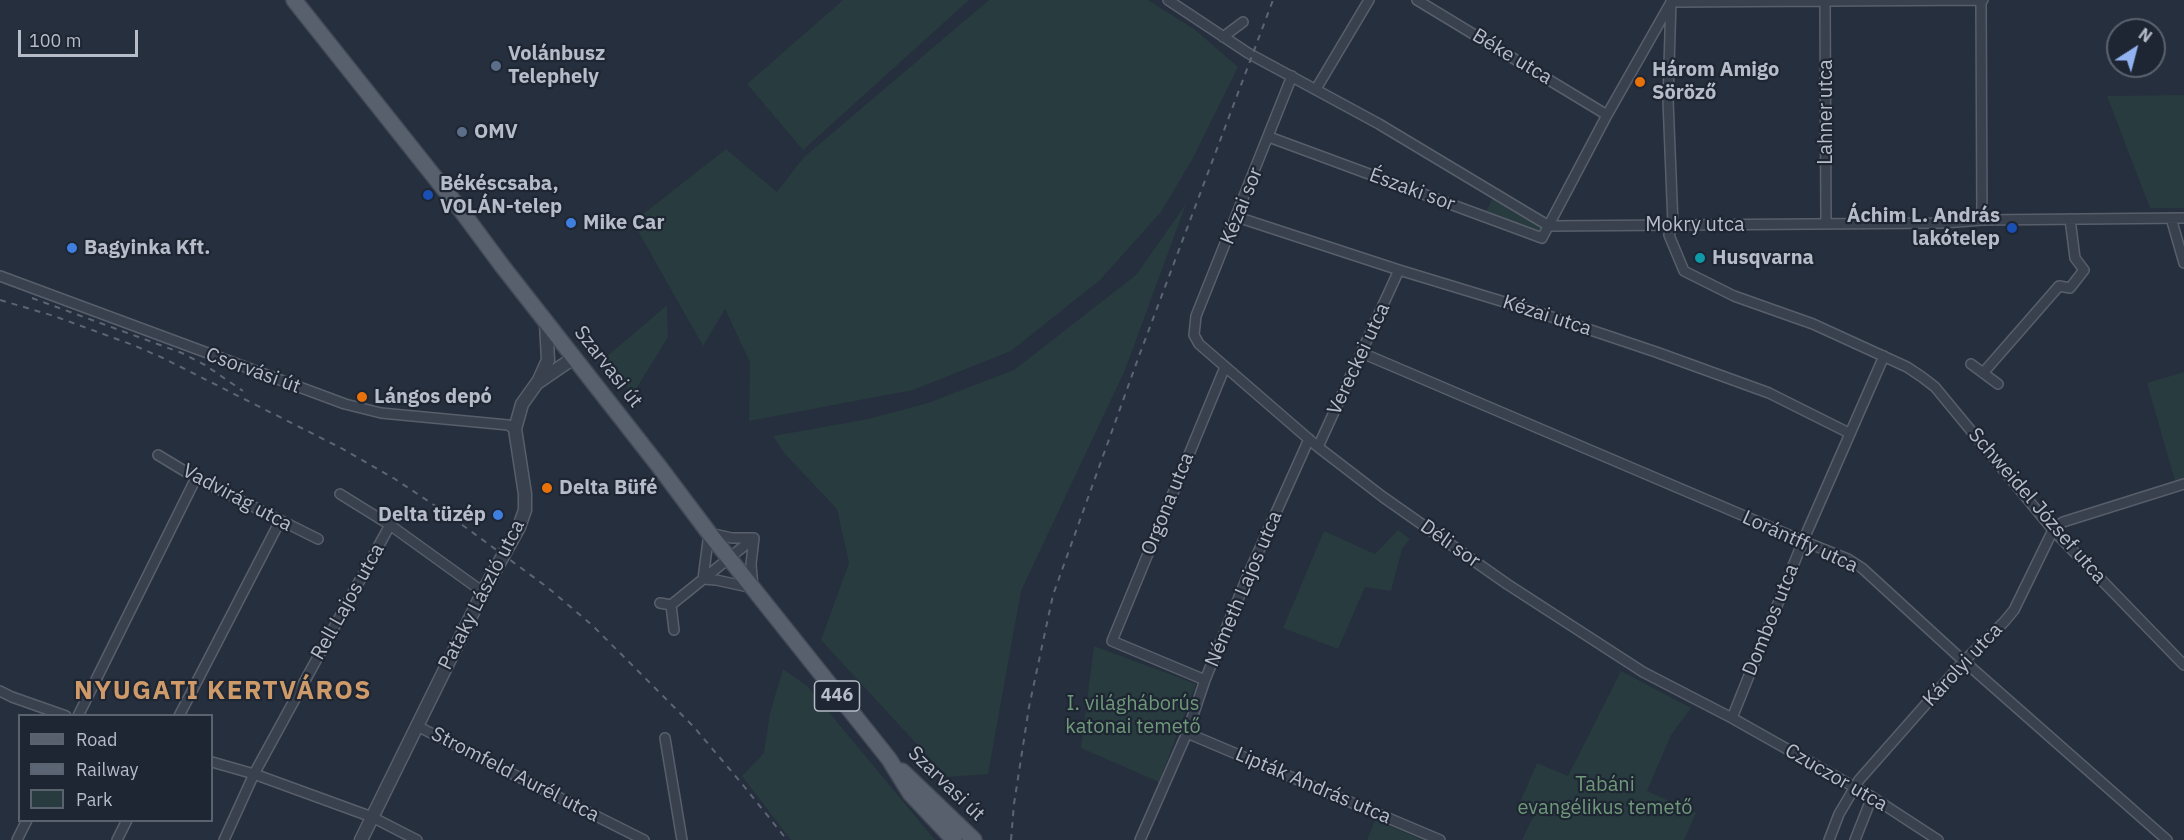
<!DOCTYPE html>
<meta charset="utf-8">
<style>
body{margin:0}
#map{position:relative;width:2184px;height:840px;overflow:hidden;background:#262f3d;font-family:"IBM Plex Sans",sans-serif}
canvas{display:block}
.legend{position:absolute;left:18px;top:714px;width:195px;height:108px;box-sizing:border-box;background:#1f2633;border:2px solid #5b626f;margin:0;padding:8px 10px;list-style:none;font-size:18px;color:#b6bcc8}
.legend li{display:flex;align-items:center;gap:12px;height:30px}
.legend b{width:30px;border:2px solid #5b626f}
.north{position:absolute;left:2106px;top:18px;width:60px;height:60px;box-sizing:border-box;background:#1f2633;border:2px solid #5b626f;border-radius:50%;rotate:36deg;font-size:16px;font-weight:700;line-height:24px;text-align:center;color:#b6bcc8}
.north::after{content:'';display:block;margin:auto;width:21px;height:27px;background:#91b3f2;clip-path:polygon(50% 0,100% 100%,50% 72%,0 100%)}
.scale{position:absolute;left:18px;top:30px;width:120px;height:27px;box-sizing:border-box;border:3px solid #b6bcc8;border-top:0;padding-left:8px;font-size:18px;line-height:21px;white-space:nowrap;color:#b6bcc8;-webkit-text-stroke:4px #1f2633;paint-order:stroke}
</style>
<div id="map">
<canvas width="2184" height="840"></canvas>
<ul class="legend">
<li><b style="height:8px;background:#58606d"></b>Road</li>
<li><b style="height:8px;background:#5c6574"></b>Railway</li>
<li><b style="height:16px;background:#283b3e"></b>Park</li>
</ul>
<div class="north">N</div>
<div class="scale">100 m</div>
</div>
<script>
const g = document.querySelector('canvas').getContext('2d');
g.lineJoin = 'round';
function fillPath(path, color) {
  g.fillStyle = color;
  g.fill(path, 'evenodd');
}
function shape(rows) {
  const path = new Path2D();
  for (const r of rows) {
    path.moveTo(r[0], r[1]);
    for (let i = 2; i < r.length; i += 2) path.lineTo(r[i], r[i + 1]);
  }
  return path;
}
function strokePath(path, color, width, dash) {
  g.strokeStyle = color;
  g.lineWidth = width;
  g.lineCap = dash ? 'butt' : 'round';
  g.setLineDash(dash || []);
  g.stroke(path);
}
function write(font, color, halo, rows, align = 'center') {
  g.font = font + ' "IBM Plex Sans",sans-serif';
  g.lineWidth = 4.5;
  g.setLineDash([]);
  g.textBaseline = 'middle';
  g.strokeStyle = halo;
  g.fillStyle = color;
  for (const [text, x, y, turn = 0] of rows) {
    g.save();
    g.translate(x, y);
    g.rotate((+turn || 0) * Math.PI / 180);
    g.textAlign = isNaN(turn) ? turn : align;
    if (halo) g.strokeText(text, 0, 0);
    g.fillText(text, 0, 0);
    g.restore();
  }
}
fillPath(shape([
 [843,0,969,0,803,150,747,84],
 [989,0,1148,0,1194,29,1238,67,1193,158,1161,212,1100,280,1011,351,913,390,749,421,750,362,725,309,703,346,633,222,726,149,777,192,803,158],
 [2184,95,2184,208,2150,208,2107,96],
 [1493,197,1545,226,1543,230,1535,231,1485,214],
 [1186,204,1125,370,1021,591,988,774,947,777,821,640,849,563,837,509,785,454,773,436,868,419,928,403,1014,370,1136,275],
 [667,305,668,337,633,394,604,359],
 [2184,372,2184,479,2175,481,2147,383],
 [1398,530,1410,539,1402,549,1391,591,1365,587,1338,649,1283,628,1324,531,1375,554],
 [1094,646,1196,684,1159,782,1081,748],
 [783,669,807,686,935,840,791,840,742,776,764,753,770,713],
 [1621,671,1691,708,1671,735,1647,791,1696,813,1684,840,1522,840,1534,815,1518,807,1537,763,1568,776],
 [1375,820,1423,840,1367,840]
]), '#283b3e');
const minor = shape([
 [1168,0,1248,53,1379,124,1549,226,1944,223,1982,220,2184,218],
 [1417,0,1607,115],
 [1671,0,1668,100,1673,225,1669,235,1684,271,1734,296,1813,324,1907,367,1922,377,1935,387,2053,530,2184,665],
 [1825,0,1826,223],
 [1981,0,1982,220],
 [1672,2,1983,0],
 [1223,37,1243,22],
 [1292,76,1196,316,1194,335,1199,344,1318,447,1383,497,1507,584,1643,672,1732,718,1872,797,1938,840],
 [1316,89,1369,0],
 [1269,137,1542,238,1607,115,1670,4],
 [1237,217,1399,270,1534,311,1656,352,1769,393,1849,433],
 [2171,218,2184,263],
 [0,276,345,404,381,413,508,425,515,429],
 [1362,353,1803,541,1848,559,1862,568,1957,655,2167,840],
 [1971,364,1998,384],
 [1983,373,2059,286,2070,288,2084,270,2075,258,2070,219],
 [1318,447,1399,270],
 [158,455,196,478,318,539],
 [340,494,390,525,483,592],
 [709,533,732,538,754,538,751,564,753,588,716,580,703,579,709,533],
 [660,603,671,605,754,538],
 [671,605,674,630],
 [1205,680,1112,641,1225,367],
 [0,691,12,697,66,716],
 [78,716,196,478],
 [179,716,280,521],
 [1732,718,1803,541,1884,356],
 [417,726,644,840],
 [1187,733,1440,840],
 [665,738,682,840],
 [212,762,254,774,372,817,417,840],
 [17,840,27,820],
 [117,840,127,820],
 [224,840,254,774,390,525],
 [1140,840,1187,733,1205,680,1248,575,1309,439],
 [1829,840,1839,814,1859,780,1964,661,2004,622,2014,610,2053,530,2063,522,2184,484],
 [1855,840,1872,797]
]);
const tertiary = shape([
 [539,380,548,360,546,323],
 [361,840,483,592,519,527,525,510,525,494,515,429,522,404,537,383,575,357]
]);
const primary = shape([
 [294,0,460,209,503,267,658,465,709,533,889,759,910,793,954,840],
 [902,771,974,840]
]);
strokePath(minor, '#585f6b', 12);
strokePath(tertiary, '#585f6b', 15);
strokePath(primary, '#434a57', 18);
strokePath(minor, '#3a414e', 9);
strokePath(tertiary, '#3a414e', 12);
strokePath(primary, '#58606d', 15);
strokePath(shape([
 [32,298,182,353,205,365,243,391],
 [0,300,54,316,133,345,163,358,341,448,395,479,446,513,547,587,593,626,693,726,743,785,787,840],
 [1011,840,1014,804,1029,707,1053,595,1139,356,1273,0]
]), '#5c6574', 2, [6, 6]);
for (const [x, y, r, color] of [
 [496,66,6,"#5c6f8a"],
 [1640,82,6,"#e8710a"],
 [462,132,6,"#5c6f8a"],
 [428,195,6,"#1a4fb4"],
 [571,223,6,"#3f7fe0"],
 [2012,228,6,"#1a4fb4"],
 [72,248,6,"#3f7fe0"],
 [1700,258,6,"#0f9aa8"],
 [362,397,6,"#e8710a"],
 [547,488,6,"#e8710a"],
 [498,515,6,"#3f7fe0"]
]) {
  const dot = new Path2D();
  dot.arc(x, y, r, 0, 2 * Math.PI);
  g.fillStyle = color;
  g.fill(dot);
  strokePath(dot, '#1f2633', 2);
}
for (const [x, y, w] of [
 [837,696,45]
]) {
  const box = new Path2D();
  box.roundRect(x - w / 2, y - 15, w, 30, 4.5);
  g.fillStyle = '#1f2633';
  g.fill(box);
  strokePath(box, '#b6bcc8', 1.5);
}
write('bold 18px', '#b6bcc8', null, [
 ["446",837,696]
]);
write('bold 20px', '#b6bcc8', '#1f2633', [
 ["Volánbusz",508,54],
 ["Telephely",508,77],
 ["Három Amigo",1652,70],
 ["Söröző",1652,93],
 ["OMV",474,132],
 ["Békéscsaba,",440,184],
 ["VOLÁN-telep",440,207],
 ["Áchim L. András",2000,216,"right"],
 ["lakótelep",2000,239,"right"],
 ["Mike Car",583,223],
 ["Bagyinka Kft.",84,248],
 ["Husqvarna",1712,258],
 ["Lángos depó",374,397],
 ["Delta Büfé",559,488],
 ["Delta tüzép",486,515,"right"]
], 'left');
write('20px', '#b6bcc8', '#1f2633', [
 ["Béke utca",1512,57,31],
 ["Lahner utca",1826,112,-90],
 ["Északi sor",1412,190,20],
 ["Kézai sor",1242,206,-68],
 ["Mokry utca",1695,225],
 ["Kézai utca",1547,316,18],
 ["Vereckei utca",1359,359,-65],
 ["Szarvasi út",608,367,52],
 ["Csorvási út",253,371,20],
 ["Vadvirág utca",237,498,28],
 ["Orgona utca",1168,504,-68],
 ["Schweidel József utca",2037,506,49],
 ["Lorántffy utca",1800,542,24],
 ["Déli sor",1450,544,35],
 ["Németh Lajos utca",1244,589,-67],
 ["Pataky László utca",482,595,-63],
 ["Rell Lajos utca",348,602,-61],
 ["Dombos utca",1771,620,-68],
 ["Károlyi utca",1963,665,-47],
 ["Stromfeld Aurél utca",515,775,27],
 ["Czuczor utca",1836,778,30],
 ["Szarvasi út",946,784,44],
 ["Lipták András utca",1313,786,23]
]);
write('20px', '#6e9879', '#1f2633', [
 ["I. világháborús",1133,704],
 ["katonai temető",1133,727],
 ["Tabáni",1605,785],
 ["evangélikus temető",1605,808]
]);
g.letterSpacing = '1.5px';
write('bold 26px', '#cf9a6a', '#1f2633', [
 ["NYUGATI KERTVÁROS",223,691]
]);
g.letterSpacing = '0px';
</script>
